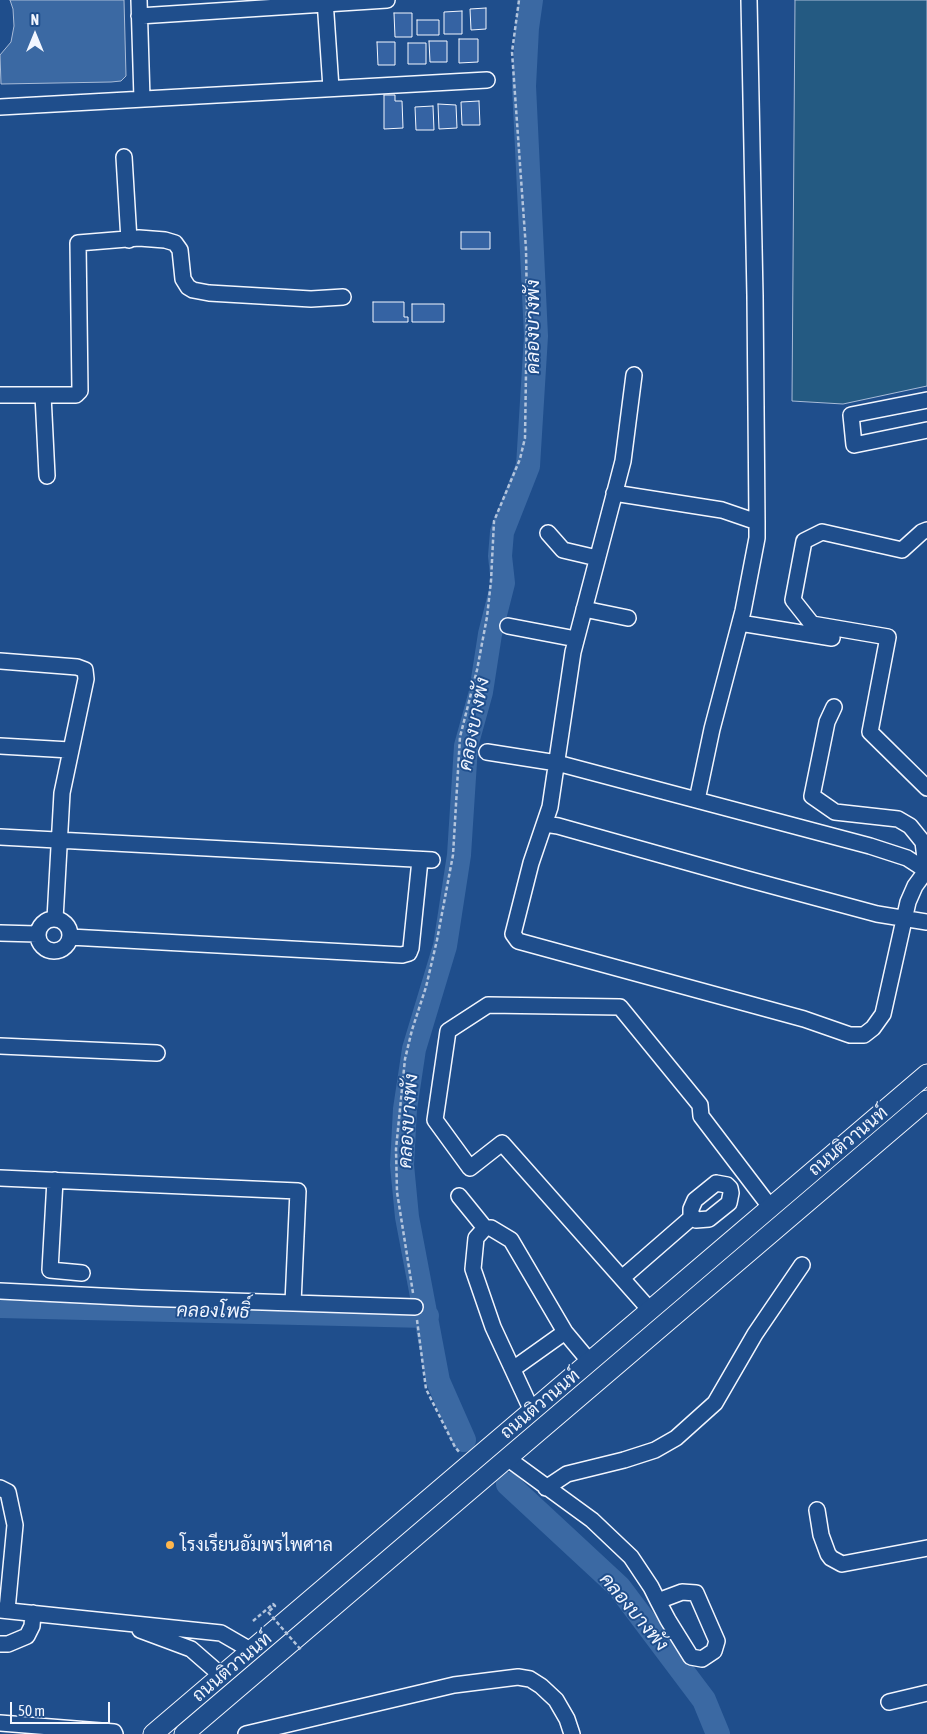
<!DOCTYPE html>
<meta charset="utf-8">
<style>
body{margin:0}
#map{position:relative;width:927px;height:1734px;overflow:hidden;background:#1f4e8c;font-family:"Asap Condensed",sans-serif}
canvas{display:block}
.north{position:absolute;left:10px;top:10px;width:50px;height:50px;-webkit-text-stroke:4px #1f4e8c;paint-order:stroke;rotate:0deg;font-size:14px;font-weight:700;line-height:20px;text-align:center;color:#f2f6ff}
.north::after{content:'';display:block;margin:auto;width:18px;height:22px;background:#f2f6ff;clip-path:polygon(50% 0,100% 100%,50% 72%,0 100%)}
.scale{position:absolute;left:10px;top:1702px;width:100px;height:22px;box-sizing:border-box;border:2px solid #f2f6ff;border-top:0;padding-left:6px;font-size:15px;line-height:18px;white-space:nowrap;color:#f2f6ff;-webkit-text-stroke:4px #1f4e8c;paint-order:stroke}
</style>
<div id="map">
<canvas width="927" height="1734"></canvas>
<div class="north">N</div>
<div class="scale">50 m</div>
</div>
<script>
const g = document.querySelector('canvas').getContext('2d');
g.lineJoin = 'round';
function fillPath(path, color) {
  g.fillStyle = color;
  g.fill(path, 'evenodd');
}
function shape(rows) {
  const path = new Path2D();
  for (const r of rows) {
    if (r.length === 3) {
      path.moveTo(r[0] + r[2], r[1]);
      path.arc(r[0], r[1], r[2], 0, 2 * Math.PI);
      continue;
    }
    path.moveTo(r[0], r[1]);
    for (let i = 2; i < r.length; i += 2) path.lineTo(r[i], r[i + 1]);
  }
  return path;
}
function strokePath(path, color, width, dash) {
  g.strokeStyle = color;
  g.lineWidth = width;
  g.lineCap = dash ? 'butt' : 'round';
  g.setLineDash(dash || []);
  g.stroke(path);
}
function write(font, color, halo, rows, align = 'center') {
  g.font = font + ' "Asap Condensed",Sarabun,sans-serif';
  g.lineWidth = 4;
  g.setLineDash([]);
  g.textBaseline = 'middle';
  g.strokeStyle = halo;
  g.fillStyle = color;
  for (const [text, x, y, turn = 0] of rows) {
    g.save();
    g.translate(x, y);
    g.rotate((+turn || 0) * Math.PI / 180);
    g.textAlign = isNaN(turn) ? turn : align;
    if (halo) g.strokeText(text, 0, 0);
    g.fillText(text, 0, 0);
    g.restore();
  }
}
const green = shape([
 [795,0,927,0,927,386,843,404,792,401,795,0]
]);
fillPath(green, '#245a82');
strokePath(green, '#a8bbd7', 1);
const water = shape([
 [10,0,124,0,126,76,121,81,111,82,1,84,0,55,11,42,14,26,13,9,10,0]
]);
fillPath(water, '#3b69a3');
strokePath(water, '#a8bbd7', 1);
strokePath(shape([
 [0,1306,427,1316],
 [464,1440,438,1381,407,1217,402,1165,405,1109,414,1049,445,946,459,855,466,746,481,692,490,634,503,583,500,556,502,532,528,466,536,336,524,86,527,28,531,0],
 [508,1484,619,1587,704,1700,718,1734]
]), '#3b69a3', 24);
const building = shape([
 [486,8,486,29,471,30,470,9,486,8],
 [462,11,462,34,444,34,444,12,462,11],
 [394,13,412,13,412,37,395,37,394,13],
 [417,20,439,20,439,35,417,35,417,20],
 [459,39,478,39,478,62,459,63,459,39],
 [429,41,447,41,447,62,430,62,429,41],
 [377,42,395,42,395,65,378,65,377,42],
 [408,43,426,43,426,64,408,64,408,43],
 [384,95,395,95,395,101,402,101,403,128,384,129,384,95],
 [479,101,480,125,462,125,461,102,479,101],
 [438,104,456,105,457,128,439,129,438,104],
 [433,106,434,130,416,130,415,107,433,106],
 [461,232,490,232,490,249,461,249,461,232],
 [373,302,404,302,404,317,408,317,408,322,373,322,373,302],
 [412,304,444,304,444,322,412,322,412,304]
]);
fillPath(building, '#3563a3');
strokePath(building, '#f2f6ff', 1);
const minor = shape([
 [139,0,142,99],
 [325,0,331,88],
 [749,0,755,296,757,522],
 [139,16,387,0],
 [0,107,487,80],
 [124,157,129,240],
 [634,375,623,461,573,652,550,807,531,863,513,934,518,941,804,1019,850,1035,864,1035,873,1028,883,1014,908,902,915,886,926,871],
 [0,395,76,395,80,391,78,243,139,238,165,240,175,243,180,250,183,279,188,287,193,290,209,293,311,299,343,297],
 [43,395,47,476],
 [927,400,851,415,854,445,927,430],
 [614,493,722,510,757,522,757,538,743,611,712,729,697,800],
 [927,530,922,532,902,550,822,532,804,541,793,600,812,624,888,637,870,732,927,788],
 [548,533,563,550,597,558],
 [584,609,628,618],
 [740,623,832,638],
 [508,626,576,639],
 [0,661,77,667,85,670,86,679,62,793,55,919],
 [834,707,827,722,812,796,835,812,898,819,910,826,923,842,927,874],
 [0,746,70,750],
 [487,752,557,763,870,846,907,858,927,871],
 [545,824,558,826,747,879,877,914,927,922],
 [0,837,432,860],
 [54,935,16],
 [0,933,37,934],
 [70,937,402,955,409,953,411,948,420,860],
 [0,1046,157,1053],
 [0,1178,298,1191,293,1303],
 [55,1180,50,1270,82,1273],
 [716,1183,727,1185,730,1188,731,1193,729,1203,709,1219,696,1220,691,1218,691,1209,695,1200,716,1183],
 [459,1196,485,1228,491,1228,511,1240,565,1332,590,1362],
 [485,1228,476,1238,473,1269,493,1327,532,1411],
 [622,1278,691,1218],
 [0,1291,141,1298,415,1307],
 [650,1310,502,1143,470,1168,435,1120,448,1031,488,1005,620,1007,700,1105,701,1116,771,1208],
 [513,1369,565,1332],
 [507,1458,592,1520,631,1557,651,1587,658,1601,668,1620,691,1657,702,1659,714,1651,717,1641,696,1593,682,1592,658,1601],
 [0,1488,8,1492,15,1525,7,1610],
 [546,1488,567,1474,624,1460,655,1450,676,1438,715,1403,755,1334,802,1265],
 [817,1510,821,1535,828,1554,831,1558,842,1564,927,1548],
 [0,1610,221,1633,252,1651],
 [140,1630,191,1649,222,1676],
 [0,1644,8,1644,27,1636,32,1626,33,1613],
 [889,1702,927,1693],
 [0,1723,114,1732,115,1734],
 [246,1734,454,1685,518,1677,530,1679,541,1686,556,1700,567,1719,572,1734]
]);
const major = shape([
 [153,1734,927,1074],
 [184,1734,927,1100]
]);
strokePath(minor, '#f2f6ff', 18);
strokePath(major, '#f2f6ff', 21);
strokePath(shape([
 [413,1293,397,1192,396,1149,405,1059,412,1030,426,987,437,940,453,855,460,737,477,670,487,617,491,581,494,521,520,459,525,438,527,308,526,249,512,52,519,0],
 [417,1320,426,1389,455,1447,460,1453],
 [253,1621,273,1604,275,1606,268,1612]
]), '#b3c4dc', 2.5, [4, 2.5]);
strokePath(minor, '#1f4e8c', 15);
strokePath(major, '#1f4e8c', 19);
strokePath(shape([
 [268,1612,302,1651]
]), '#b3c4dc', 2.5, [4, 2.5]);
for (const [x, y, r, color] of [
 [170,1545,5,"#ffb74d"]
]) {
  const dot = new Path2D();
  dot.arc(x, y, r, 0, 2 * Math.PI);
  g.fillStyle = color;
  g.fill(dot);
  strokePath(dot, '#1f4e8c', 2);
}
write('18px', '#f2f6ff', '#1f4e8c', [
 ["ถนนติวานนท์",848,1141,-40],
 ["ถนนติวานนท์",540,1404,-40],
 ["ถนนติวานนท์",232,1667,-40]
]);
write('18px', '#f2f6ff', '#1f4e8c', [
 ["โรงเรียนอัมพรไพศาล",180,1545]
], 'left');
write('italic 19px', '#f2f6ff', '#1f4e8c', [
 ["คลองบางพัง",533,327,-90],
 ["คลองบางพัง",474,724,-79],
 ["คลองบางพัง",408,1121,-86],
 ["คลองโพธิ์",213,1311,1],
 ["คลองบางพัง",634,1612,50]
]);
</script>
